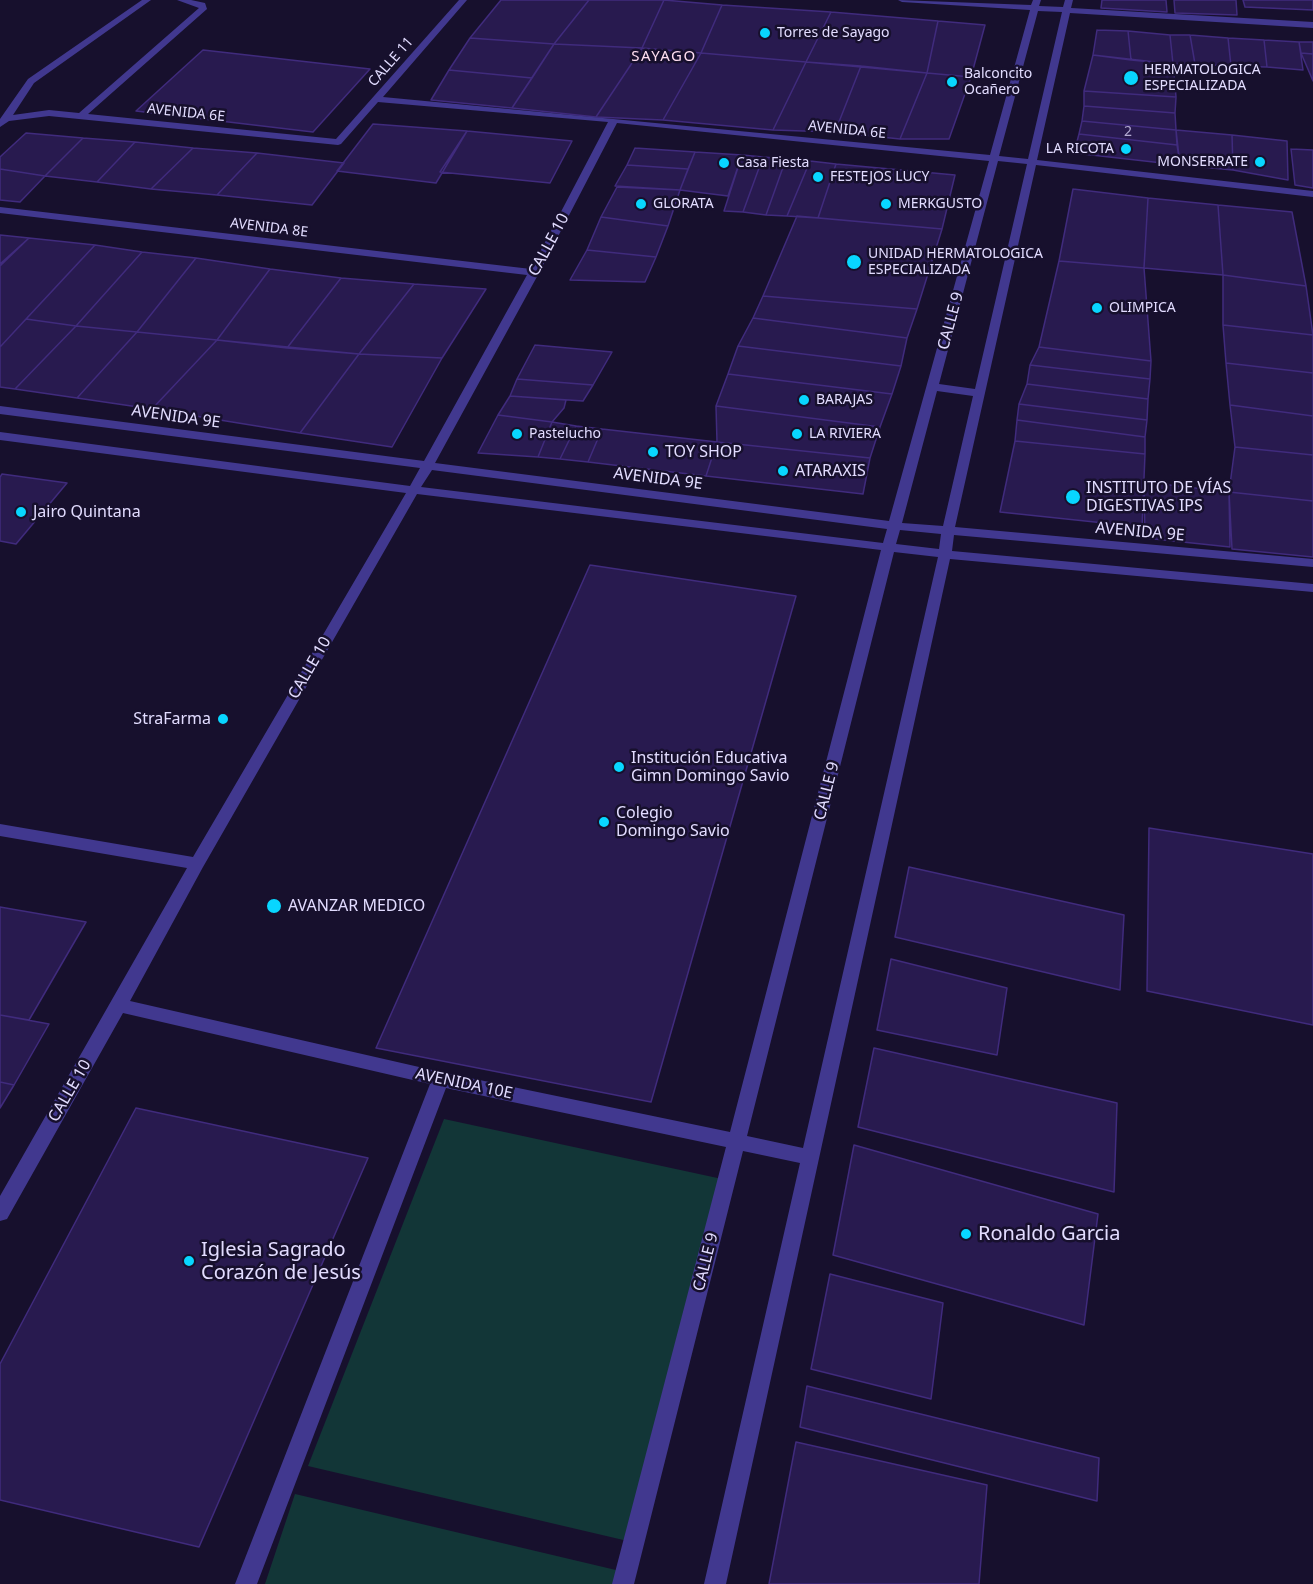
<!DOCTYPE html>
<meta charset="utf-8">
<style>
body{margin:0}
canvas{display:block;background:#17102d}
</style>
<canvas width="1313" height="1584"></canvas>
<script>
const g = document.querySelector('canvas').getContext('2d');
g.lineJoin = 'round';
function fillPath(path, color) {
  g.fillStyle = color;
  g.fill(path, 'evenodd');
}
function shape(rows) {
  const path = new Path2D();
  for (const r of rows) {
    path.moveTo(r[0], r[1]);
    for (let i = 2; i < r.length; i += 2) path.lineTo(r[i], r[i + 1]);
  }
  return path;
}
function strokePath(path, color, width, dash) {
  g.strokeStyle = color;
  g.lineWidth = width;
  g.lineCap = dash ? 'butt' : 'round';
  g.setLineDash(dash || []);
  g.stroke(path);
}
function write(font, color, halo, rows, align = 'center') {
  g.font = font + ' "Noto Sans",sans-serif';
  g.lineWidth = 5;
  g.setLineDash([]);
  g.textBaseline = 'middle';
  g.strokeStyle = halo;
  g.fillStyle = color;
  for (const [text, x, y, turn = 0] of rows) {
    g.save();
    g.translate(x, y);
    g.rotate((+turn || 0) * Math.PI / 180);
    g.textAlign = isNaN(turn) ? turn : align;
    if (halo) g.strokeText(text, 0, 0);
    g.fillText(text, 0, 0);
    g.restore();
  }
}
fillPath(shape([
 [444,1119,722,1179,632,1542,308,1466],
 [295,1494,620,1571,617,1584,265,1584]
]), '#123637');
const building = shape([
 [501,0,589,0,554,44,470,38,501,0],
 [589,0,664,0,642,48,554,44,589,0],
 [664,0,722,5,701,53,642,48,664,0],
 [1102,0,1166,0,1167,12,1101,8,1102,0],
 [1174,0,1236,0,1237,15,1175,13,1174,0],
 [1243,0,1313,0,1313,10,1245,7,1243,0],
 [722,5,831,12,806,62,701,53,722,5],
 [831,12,938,21,927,73,806,62,831,12],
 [938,21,985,25,971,77,927,73,938,21],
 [1097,30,1128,31,1131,60,1093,55,1097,30],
 [1128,31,1170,35,1173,64,1131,60,1128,31],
 [1170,35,1190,35,1195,64,1173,64,1170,35],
 [1190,35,1228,38,1231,66,1195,64,1190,35],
 [470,38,554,44,532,78,449,70,470,38],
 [1228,38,1264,40,1267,67,1231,66,1228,38],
 [1264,40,1299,42,1303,70,1267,67,1264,40],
 [1299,42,1313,42,1313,54,1301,53,1299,42],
 [554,44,642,48,596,117,512,108,554,44],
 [642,48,701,53,663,120,596,117,642,48],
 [203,50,370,69,313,132,136,111,203,50],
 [701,53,806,62,773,130,663,120,701,53],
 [1301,53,1313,54,1313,81,1301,53],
 [1093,55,1173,64,1176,97,1084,91,1093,55],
 [806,62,861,66,835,132,773,130,806,62],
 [861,66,927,73,900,139,835,132,861,66],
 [449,70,532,78,512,108,431,100,449,70],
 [927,73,971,77,949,139,900,139,927,73],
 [1084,91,1176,97,1175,113,1084,106,1084,91],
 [1084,106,1175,113,1176,130,1082,121,1084,106],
 [1082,121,1176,130,1177,145,1079,134,1082,121],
 [373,124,467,131,436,183,337,171,373,124],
 [1176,130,1232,135,1233,170,1180,165,1176,130],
 [467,131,572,141,550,183,440,172,467,131],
 [26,133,83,138,45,176,0,169,0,157,26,133],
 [1079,134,1177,145,1180,165,1074,153,1079,134],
 [1232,135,1287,141,1288,180,1233,170,1232,135],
 [83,138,135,142,97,182,45,176,83,138],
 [135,142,193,148,151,189,97,182,135,142],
 [193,148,257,153,217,195,151,189,193,148],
 [635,148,695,152,688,169,627,165,635,148],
 [1291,149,1313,150,1313,188,1295,185,1291,149],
 [695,152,742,155,728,196,680,190,695,152],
 [257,153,344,163,312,205,217,195,257,153],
 [742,155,763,157,743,212,724,211,742,155],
 [763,157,786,159,766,215,743,212,763,157],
 [786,159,810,161,787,216,766,215,786,159],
 [810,161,836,164,818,218,787,216,810,161],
 [836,164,955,175,942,229,818,218,836,164],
 [627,165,688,169,680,190,615,186,627,165],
 [0,169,45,176,20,202,0,200,0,169],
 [617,187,680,190,668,226,601,217,617,187],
 [1073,189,1148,198,1144,268,1059,261,1073,189],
 [1148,198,1218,205,1223,275,1144,268,1148,198],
 [1218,205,1292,212,1306,286,1223,275,1218,205],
 [797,216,942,229,917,309,763,296,797,216],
 [601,217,668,226,656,257,587,250,601,217],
 [0,235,29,238,0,264,0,235],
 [29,238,95,245,0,347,0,266,29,238],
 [95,245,142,252,76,326,26,319,95,245],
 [587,250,656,257,645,282,570,280,587,250],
 [142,252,196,258,137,332,76,326,142,252],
 [196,258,270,269,217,340,137,332,196,258],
 [1059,261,1144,268,1151,361,1039,347,1059,261],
 [270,269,341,278,287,348,217,340,270,269],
 [1223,275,1306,286,1313,335,1223,325,1223,275],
 [341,278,414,284,359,354,287,348,341,278],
 [414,284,486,289,442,358,359,354,414,284],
 [763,296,917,309,907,338,753,318,763,296],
 [753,318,907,338,901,366,738,346,753,318],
 [26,319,76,326,15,389,0,387,0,347,26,319],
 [1223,325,1313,335,1313,373,1226,363,1223,325],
 [76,326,137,332,77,398,15,389,76,326],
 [137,332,217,340,152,409,77,398,137,332],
 [217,340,359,354,300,433,152,409,217,340],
 [535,345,612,352,593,385,517,379,535,345],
 [738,346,901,366,892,394,728,374,738,346],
 [1039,347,1151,361,1150,379,1030,365,1039,347],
 [359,354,442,358,392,447,300,433,359,354],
 [1226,363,1313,373,1313,416,1230,405,1226,363],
 [1030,365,1150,379,1148,399,1027,384,1030,365],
 [728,374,892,394,880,427,716,406,728,374],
 [517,379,593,385,583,401,510,396,517,379],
 [1027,384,1148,399,1147,420,1019,404,1027,384],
 [510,396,566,400,564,408,552,422,498,415,510,396],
 [1019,404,1147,420,1145,437,1017,420,1019,404],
 [1230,405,1313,416,1313,455,1235,447,1230,405],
 [716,406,880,427,870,458,717,442,716,406],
 [498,415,552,422,538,457,478,453,498,415],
 [1017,420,1145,437,1145,454,1015,441,1017,420],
 [552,422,576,426,560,459,538,457,552,422],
 [576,426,602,429,588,462,560,459,576,426],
 [602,429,717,442,706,476,588,462,602,429],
 [1015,441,1145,454,1142,527,1000,512,1015,441],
 [717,442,870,458,863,494,706,476,717,442],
 [1235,447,1313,455,1313,501,1229,492,1235,447],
 [2,474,67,483,16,544,0,541,0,477,2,474],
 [1144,482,1229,492,1230,547,1145,538,1144,482],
 [1229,492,1313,501,1313,557,1232,549,1229,492],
 [590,565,796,596,651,1102,376,1048,590,565],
 [1149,828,1313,854,1313,1025,1147,991,1149,828],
 [909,867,1124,915,1120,990,895,937,909,867],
 [0,907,86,922,29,1020,0,1015,0,907],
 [891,959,1007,988,997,1055,877,1030,891,959],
 [0,1015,49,1024,14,1085,0,1082,0,1015],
 [874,1048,1117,1103,1114,1192,858,1127,874,1048],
 [0,1082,14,1085,0,1108,0,1082],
 [136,1108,368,1158,199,1547,0,1500,0,1364,136,1108],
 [854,1145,1098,1214,1084,1325,833,1255,854,1145],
 [830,1274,943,1303,931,1399,811,1369,830,1274],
 [807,1386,1099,1458,1097,1501,800,1427,807,1386],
 [796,1442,987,1485,979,1584,769,1584,796,1442]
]);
fillPath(building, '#281a4f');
strokePath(building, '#402b7d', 1.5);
fillPath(shape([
 [142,0,151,0,34,83,13,115,49,110,79,113,199,8,177,0,191,0,205,3,207,9,88,114,336,139,459,0,467,0,383,97,990,155,1030,10,902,2,898,0,1031,5,1033,0,1041,0,1039,6,1063,7,1065,0,1073,0,1071,8,1313,22,1313,28,1070,13,1037,160,1313,191,1313,197,1036,165,955,527,1313,559,1313,567,954,535,952,551,1313,584,1313,592,950,559,726,1584,704,1584,800,1163,743,1151,634,1584,612,1584,726,1147,446,1088,257,1584,235,1584,430,1084,123,1013,7,1219,0,1221,0,1196,187,868,0,836,0,824,193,857,406,493,0,440,0,432,410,486,420,468,0,414,0,406,424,461,527,275,0,213,0,207,531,269,608,122,378,102,341,144,338,145,49,116,9,121,0,127,0,119,28,79,142,0],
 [1038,11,1062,12,1028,159,999,156,1038,11],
 [617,123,989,161,889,521,435,463,539,273,617,123],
 [998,161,1027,164,975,389,939,384,998,161],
 [937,391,973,396,943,526,902,523,937,391],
 [432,470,887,529,883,543,421,487,432,470],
 [417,494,881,550,730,1132,441,1072,130,1001,203,867,417,494],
 [900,530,941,534,939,549,896,544,900,530],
 [894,552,938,557,803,1148,747,1136,894,552]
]), '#41388f');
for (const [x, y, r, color] of [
 [765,33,6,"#08d6ff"],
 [1131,78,8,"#08d6ff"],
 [952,82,6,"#08d6ff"],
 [1126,149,6,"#08d6ff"],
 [1260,162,6,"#08d6ff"],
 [724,163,6,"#08d6ff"],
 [818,177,6,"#08d6ff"],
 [641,204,6,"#08d6ff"],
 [886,204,6,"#08d6ff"],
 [854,262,8,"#08d6ff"],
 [1097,308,6,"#08d6ff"],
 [804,400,6,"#08d6ff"],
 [517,434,6,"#08d6ff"],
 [797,434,6,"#08d6ff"],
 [653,452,6,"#08d6ff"],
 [783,471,6,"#08d6ff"],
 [1073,497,8,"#08d6ff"],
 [21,512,6,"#08d6ff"],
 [223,719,6,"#08d6ff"],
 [619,767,6,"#08d6ff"],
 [604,822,6,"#08d6ff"],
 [274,906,8,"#08d6ff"],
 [966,1234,6,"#08d6ff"],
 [189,1261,6,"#08d6ff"]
]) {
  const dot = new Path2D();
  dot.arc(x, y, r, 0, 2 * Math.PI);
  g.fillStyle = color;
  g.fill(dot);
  strokePath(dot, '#17102d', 2);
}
write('14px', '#e2dcff', '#17102d', [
 ["Torres de Sayago",777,33],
 ["HERMATOLOGICA",1144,70],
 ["ESPECIALIZADA",1144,86],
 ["Balconcito",964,74],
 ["Ocañero",964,90],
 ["LA RICOTA",1114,149,"right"],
 ["MONSERRATE",1248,162,"right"],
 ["Casa Fiesta",736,163],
 ["FESTEJOS LUCY",830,177],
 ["GLORATA",653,204],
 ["MERKGUSTO",898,204],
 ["UNIDAD HERMATOLOGICA",868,254],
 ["ESPECIALIZADA",868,270],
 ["OLIMPICA",1109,308],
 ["BARAJAS",816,400],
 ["Pastelucho",529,434],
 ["LA RIVIERA",809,434]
], 'left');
write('14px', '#e2dcff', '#17102d', [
 ["CALLE 11",391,62,-49],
 ["AVENIDA 6E",186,113,6],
 ["AVENIDA 6E",847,130,6],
 ["AVENIDA 8E",269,228,7]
]);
write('14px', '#b4acd3', null, [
 ["2",1128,132]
]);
g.letterSpacing = '1.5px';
write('15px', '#ffdef1', '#17102d', [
 ["SAYAGO",664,57]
]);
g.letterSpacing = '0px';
write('16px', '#e2dcff', '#17102d', [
 ["CALLE 10",549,245,-62],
 ["CALLE 9",951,321,-75],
 ["AVENIDA 9E",176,417,8],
 ["AVENIDA 9E",658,479,7],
 ["AVENIDA 9E",1140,532,5],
 ["CALLE 10",310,668,-60],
 ["CALLE 9",827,791,-76],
 ["AVENIDA 10E",464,1084,12],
 ["CALLE 10",70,1091,-60],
 ["CALLE 9",706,1262,-76]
]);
write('16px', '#e2dcff', '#17102d', [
 ["TOY SHOP",665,452],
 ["ATARAXIS",795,471],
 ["INSTITUTO DE VÍAS",1086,488],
 ["DIGESTIVAS IPS",1086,506],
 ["Jairo Quintana",33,512],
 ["StraFarma",211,719,"right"],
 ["Institución Educativa",631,758],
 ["Gimn Domingo Savio",631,776],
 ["Colegio",616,813],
 ["Domingo Savio",616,831],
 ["AVANZAR MEDICO",288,906]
], 'left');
write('20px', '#e2dcff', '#17102d', [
 ["Ronaldo Garcia",978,1234],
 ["Iglesia Sagrado",201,1250],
 ["Corazón de Jesús",201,1273]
], 'left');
</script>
